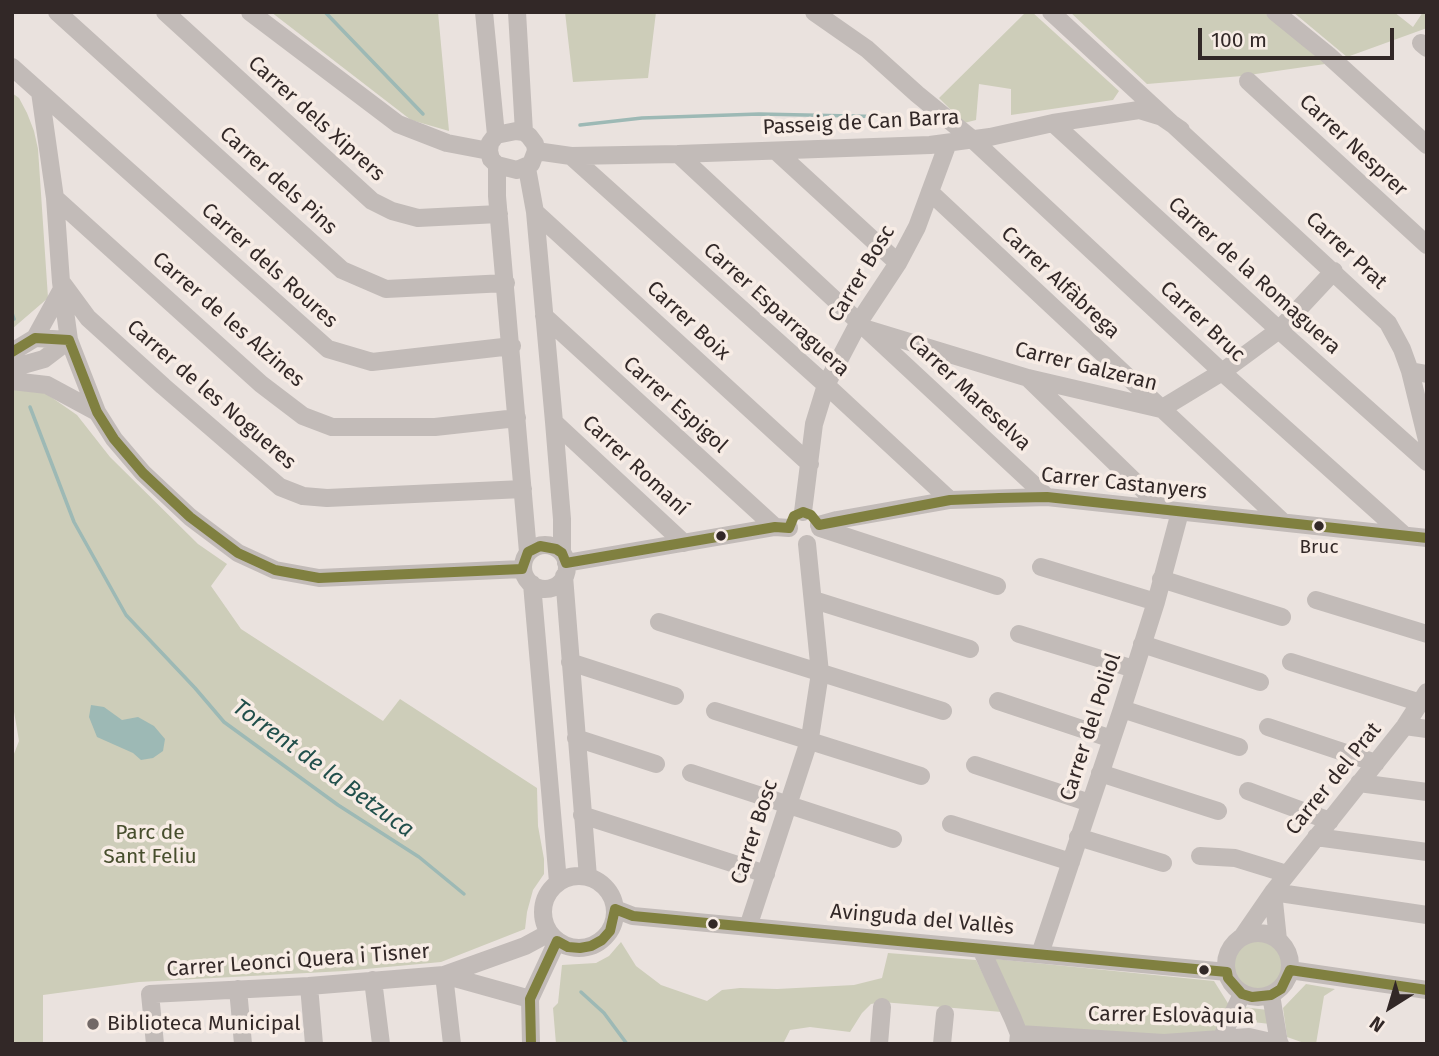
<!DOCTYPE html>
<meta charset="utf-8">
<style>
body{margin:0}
#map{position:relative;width:1439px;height:1056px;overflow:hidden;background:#eae2de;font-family:"Fira Sans",sans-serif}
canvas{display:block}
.frame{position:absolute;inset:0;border:14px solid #322827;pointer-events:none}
.north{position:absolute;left:1355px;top:972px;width:70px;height:70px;-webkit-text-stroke:5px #f7ece5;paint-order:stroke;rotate:217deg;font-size:19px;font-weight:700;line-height:28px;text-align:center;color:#322827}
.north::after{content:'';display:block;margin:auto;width:24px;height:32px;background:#322827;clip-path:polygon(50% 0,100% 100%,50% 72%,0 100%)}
.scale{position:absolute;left:1198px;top:28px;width:196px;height:32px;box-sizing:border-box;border:4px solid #322827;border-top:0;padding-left:9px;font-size:21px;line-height:24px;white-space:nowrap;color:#322827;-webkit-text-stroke:5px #f7ece5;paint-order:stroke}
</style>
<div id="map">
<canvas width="1439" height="1056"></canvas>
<div class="frame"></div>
<div class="north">N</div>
<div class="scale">100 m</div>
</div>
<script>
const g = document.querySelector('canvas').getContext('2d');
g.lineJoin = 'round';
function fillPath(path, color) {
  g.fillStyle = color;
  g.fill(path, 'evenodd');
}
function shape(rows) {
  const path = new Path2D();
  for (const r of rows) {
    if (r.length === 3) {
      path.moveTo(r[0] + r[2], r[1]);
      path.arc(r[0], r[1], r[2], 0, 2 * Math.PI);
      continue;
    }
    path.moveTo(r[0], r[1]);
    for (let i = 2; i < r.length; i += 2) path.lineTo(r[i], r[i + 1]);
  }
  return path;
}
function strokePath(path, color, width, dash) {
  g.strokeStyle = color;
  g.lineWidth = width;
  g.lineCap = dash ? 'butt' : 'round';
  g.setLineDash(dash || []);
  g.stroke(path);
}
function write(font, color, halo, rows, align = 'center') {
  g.font = font + ' "Fira Sans",sans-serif';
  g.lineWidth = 7;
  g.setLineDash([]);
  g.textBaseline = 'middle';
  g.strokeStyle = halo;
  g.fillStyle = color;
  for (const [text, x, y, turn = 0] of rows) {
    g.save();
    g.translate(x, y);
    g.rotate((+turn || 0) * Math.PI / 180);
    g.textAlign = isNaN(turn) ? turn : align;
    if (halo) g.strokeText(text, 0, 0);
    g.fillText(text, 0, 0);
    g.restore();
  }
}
fillPath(shape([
 [271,12,438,12,449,131,411,120],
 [565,12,656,12,648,78,573,82],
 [1026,12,1032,12,1119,91,1113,100,1011,115,1011,89,979,84,976,120,964,123,939,98],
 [1070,12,1264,12,1325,64,1242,76,1147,84],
 [1293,12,1394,12,1413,27,1423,12,1427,12,1427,28,1347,57],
 [12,93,19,98,27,113,34,131,38,149,48,298,12,329],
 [12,388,41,390,77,415,110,457,198,544,227,564,211,586,241,629,383,721,400,699,537,788,538,826,544,859,544,874,533,890,527,912,525,929,441,962,344,971,139,982,43,995,43,1044,12,1044,12,759,19,741,12,700],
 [1258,965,27],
 [621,942,636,966,661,985,707,1001,722,990,740,988,777,989,854,985,882,978,888,953,976,960,1002,1012,882,1002,871,1004,862,1013,850,1032,810,1027,790,1030,783,1044,556,1044,553,1008,558,1003,562,965,596,963,609,956],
 [995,959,1214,981,1229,1005,1218,1031,1161,1036,1023,1026],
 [1306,984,1335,989,1324,996,1316,1044,1307,1044,1287,1037,1283,1008],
 [1242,1007,1268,1010,1270,1024,1236,1020]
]), '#cdcdb9');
fillPath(shape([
 [91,705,104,707,122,720,138,717,154,726,165,739,163,751,153,758,141,760,133,753,97,737,89,717]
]), '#9db9b5');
strokePath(shape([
 [325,12,423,114],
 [580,125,642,118,759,114,899,117],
 [12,313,14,319],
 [30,407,74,522,126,615,195,688,224,722,338,805,419,857,464,894],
 [581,992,604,1013,627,1044]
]), '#9db9b5', 3.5);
strokePath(shape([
 [57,12,342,270,386,289,506,283],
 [165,12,372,201,392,211,418,218,499,214],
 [250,12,398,124,447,143,489,151],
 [484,12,496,135],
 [517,12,524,132],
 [814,12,867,49,917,94,972,139,1222,372,1404,535],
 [1051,12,1388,323,1402,349,1410,371,1427,440],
 [1275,12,1328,55,1427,145],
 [1421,43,1427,48],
 [12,67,40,92,55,198,61,282,69,340,97,412,114,439,143,473,190,517,238,553,275,570,319,578,522,569],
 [1248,81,1427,245],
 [40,92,328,349,372,362,512,346],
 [1053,123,1279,330,1427,462],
 [516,131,524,132,529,136,535,144,536,151,531,164,517,170,497,165,491,159,489,151,490,143,496,135,516,131],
 [536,151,571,156,678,154,930,145,990,137,1053,123,1139,110,1162,117,1181,130],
 [776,151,898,263],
 [678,154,1047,497],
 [571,156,826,385,950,500],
 [497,165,497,196,528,552],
 [527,168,535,212,554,422,562,519,562,553],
 [930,192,1283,522],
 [55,198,261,384,303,416,332,427,435,427,517,418],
 [535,212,810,464],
 [63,284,88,318,163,386,280,487,303,496,327,498,523,489],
 [544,316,775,527],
 [867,329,1028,378,1161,409,1222,372,1279,330,1334,271],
 [35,338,63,287],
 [12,352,35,338,69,340],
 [12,368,44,359,69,340],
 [1410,371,1427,374],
 [1028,378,1164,510],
 [12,381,47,385,97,412],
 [554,422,684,543],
 [803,512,814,424,826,385,859,322,898,263,917,227,948,143],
 [819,525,837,520,950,500,1047,497,1427,538],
 [820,528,997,586],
 [545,567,22],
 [566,563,775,527,789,528],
 [1041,567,1156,602],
 [564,576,588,877],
 [1161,579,1282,617],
 [532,584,558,882],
 [814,600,970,649],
 [1316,600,1427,634],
 [659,622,943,711],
 [1019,634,1134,669],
 [1142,644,1260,682],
 [570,662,675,696],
 [1291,662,1421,703],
 [998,701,1112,739],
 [1122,709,1239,747],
 [715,711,921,776],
 [1405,726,1427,729],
 [1268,727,1376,763],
 [576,738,656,764],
 [975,765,1090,803],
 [691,773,893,839],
 [1100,773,1218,811],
 [1359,783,1427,792],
 [1248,791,1330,821],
 [582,815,766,874],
 [951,824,1071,862],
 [1078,837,1163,863],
 [1316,837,1427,852],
 [1200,856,1235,858,1287,874],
 [579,912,36],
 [1273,892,1427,915],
 [1273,892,1278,940],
 [615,909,633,916,1227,972],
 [748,927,810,738,820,673,807,544],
 [1258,965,32],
 [1242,937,1273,892,1405,726,1427,692],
 [981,949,1013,1019,1019,1034,1018,1044],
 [1040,954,1122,709,1156,602,1180,512],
 [1290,970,1427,990],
 [373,980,381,1044],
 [309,986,314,1044],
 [238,989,243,1044],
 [1271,995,1279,1043],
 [1019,1034,1164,1043,1249,1037,1280,1044],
 [1221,1039,1242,994],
 [155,1044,150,994,309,986,444,975,530,999],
 [452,1044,444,975,525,946,549,933],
 [531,1044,530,999,557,941],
 [879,1044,882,1007],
 [942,1044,945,1014]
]), '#c2bbb8', 18);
strokePath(shape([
 [12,352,35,338,69,340,97,412,114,439,143,473,190,517,238,553,275,570,319,578,522,569,528,552,540,546,556,549,562,553,566,563,775,527,789,528,794,516,803,512,811,515,819,525,950,500,999,498,1047,497,1427,538],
 [531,1044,530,999,557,941,568,947,580,948,591,946,602,940,610,931,615,909,633,916,1227,972,1228,978,1242,994,1252,997,1271,995,1281,989,1290,970,1427,990]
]), '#808040', 10);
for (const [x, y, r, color] of [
 [1319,526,6,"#322827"],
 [721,536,6,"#322827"],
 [713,924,6,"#322827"],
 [1204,970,6,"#322827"],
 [93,1024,7,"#726967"]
]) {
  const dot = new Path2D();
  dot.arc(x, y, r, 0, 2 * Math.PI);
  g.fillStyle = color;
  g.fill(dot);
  strokePath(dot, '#f7ece5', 2.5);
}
write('19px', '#322827', '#f7ece5', [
 ["Bruc",1319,548]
]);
write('21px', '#322827', '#f7ece5', [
 ["Carrer dels Xiprers",316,119,42],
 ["Passeig de Can Barra",861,123,-3],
 ["Carrer Nesprer",1353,146,43],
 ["Carrer dels Pins",278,181,42],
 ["Carrer Prat",1346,251,43],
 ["Carrer dels Roures",269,266,42],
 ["Carrer Bosc",862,274,-59],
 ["Carrer de la Romaguera",1254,276,42],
 ["Carrer Alfàbrega",1060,283,43],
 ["Carrer Esparraguera",776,310,42],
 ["Carrer de les Alzines",228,320,41],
 ["Carrer Boix",688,321,43],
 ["Carrer Bruc",1202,322,43],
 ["Carrer Galzeran",1086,367,14],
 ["Carrer Mareselva",969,393,43],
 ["Carrer de les Nogueres",211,395,41],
 ["Carrer Espigol",675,405,42],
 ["Carrer Romaní",635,466,43],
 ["Carrer Castanyers",1124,484,6],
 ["Carrer del Poliol",1091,727,-72],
 ["Carrer del Prat",1334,779,-51],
 ["Carrer Bosc",755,832,-72],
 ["Avinguda del Vallès",922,920,5],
 ["Carrer Leonci Quera i Tisner",298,961,-4],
 ["Carrer Eslovàquia",1171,1016,1]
]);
write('21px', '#474e2d', '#f7ece5', [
 ["Parc de",150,833],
 ["Sant Feliu",150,857]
]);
write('21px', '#322827', '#f7ece5', [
 ["Biblioteca Municipal",107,1024]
], 'left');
write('italic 23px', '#214f4b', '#f7ece5', [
 ["Torrent de la Betzuca",323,769,36]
]);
</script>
